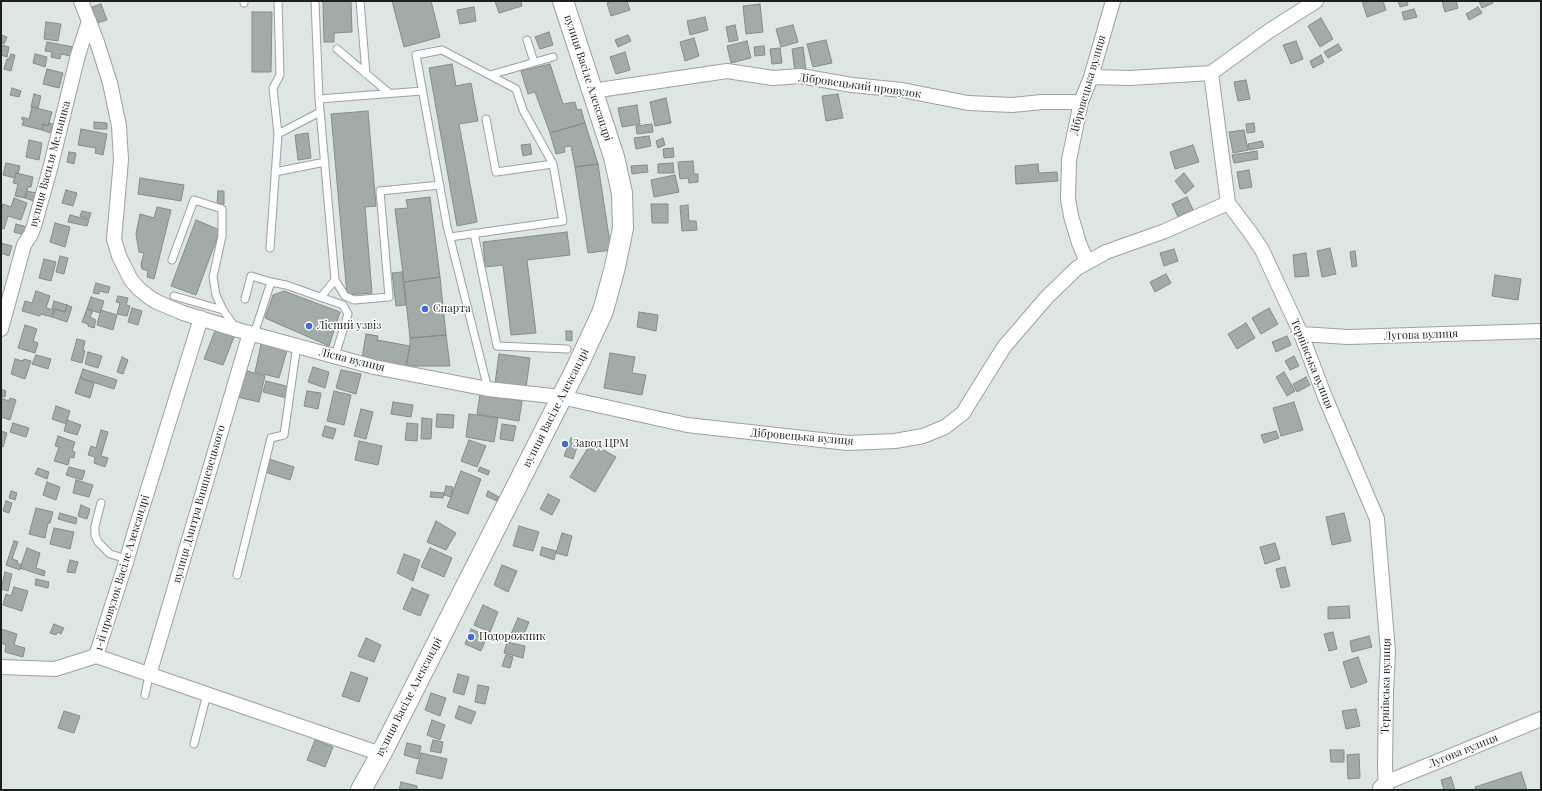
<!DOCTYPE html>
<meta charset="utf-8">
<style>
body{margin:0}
#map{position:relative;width:1542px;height:791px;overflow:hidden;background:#dde6e2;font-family:"Playfair Display",serif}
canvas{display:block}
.frame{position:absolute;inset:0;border:2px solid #1c1f1e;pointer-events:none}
</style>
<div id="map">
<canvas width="1542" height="791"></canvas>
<div class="frame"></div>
</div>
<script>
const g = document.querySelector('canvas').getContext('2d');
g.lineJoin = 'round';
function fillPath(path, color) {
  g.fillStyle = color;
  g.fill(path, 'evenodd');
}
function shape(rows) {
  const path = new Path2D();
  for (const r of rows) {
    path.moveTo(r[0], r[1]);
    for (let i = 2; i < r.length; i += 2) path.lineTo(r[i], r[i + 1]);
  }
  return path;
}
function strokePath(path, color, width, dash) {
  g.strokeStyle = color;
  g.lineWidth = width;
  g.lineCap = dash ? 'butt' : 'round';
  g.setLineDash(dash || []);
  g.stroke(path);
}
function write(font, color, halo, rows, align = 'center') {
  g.font = font + ' "Playfair Display",serif';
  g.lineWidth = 3;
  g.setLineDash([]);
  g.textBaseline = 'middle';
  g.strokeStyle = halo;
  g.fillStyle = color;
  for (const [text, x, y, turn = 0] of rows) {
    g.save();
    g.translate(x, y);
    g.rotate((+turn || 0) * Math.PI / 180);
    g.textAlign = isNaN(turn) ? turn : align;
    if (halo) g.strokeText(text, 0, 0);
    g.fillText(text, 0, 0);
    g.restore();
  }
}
const building = shape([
 [323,1,351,1,352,32,334,33,334,42,324,42,323,1],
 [392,1,431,1,440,37,404,47,392,1],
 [495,1,521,1,522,6,499,13,495,1],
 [613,1,627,1,630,10,611,16,607,3,613,1],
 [1362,1,1383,1,1386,10,1367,17,1362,1],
 [1398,1,1407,1,1408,5,1400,7,1398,1],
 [1442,1,1456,1,1458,8,1445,12,1442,1],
 [1479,1,1492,1,1493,3,1482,8,1479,1],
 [101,4,107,20,97,23,92,7,101,4],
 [760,4,763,32,746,34,743,6,760,4],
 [474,7,476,21,460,24,457,10,474,7],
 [1478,7,1482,13,1469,20,1466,14,1478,7],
 [1414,9,1417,17,1404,20,1402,12,1414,9],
 [252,12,272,12,271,72,252,72,252,12],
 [705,17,708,30,690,35,687,21,705,17],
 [1321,18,1333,39,1320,47,1308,26,1321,18],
 [46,22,61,24,58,41,44,39,46,22],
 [735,25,738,40,729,42,726,27,735,25],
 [793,25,798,42,781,47,776,29,793,25],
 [549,32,553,45,540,49,535,37,549,32],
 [1,35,7,37,4,44,1,43,1,35],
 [628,35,631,41,618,47,615,40,628,35],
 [694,38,699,56,685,61,680,42,694,38],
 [826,40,832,63,813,67,807,44,826,40],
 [747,41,751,58,731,63,727,46,747,41],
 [1296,41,1303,59,1291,64,1283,45,1296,41],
 [47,42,73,47,71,56,61,54,60,59,51,57,52,52,45,51,47,42],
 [1338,44,1342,50,1328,58,1324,52,1338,44],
 [1,45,9,47,7,57,1,55,1,45],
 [764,46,765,55,755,56,754,47,764,46],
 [803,47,806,70,795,72,792,49,803,47],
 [780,48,782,63,772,64,770,49,780,48],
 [625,52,630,70,616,74,610,57,625,52],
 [11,54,15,55,11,71,4,69,7,59,9,59,11,54],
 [35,54,47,57,45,67,33,63,35,54],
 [1321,55,1324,62,1313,68,1310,61,1321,55],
 [452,64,456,86,471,83,478,121,459,124,477,222,457,226,429,68,452,64],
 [550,64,563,104,575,102,577,110,581,109,585,123,550,133,535,92,528,94,521,71,550,64],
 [47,69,63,73,59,88,43,84,47,69],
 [1246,80,1250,99,1238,101,1234,82,1246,80],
 [12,88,21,91,19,97,10,95,12,88],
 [34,94,41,96,38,108,31,107,34,94],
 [838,94,843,118,826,121,822,96,838,94],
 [666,98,671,123,655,126,650,102,666,98],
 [637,105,640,124,622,127,618,108,637,105],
 [32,107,52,112,48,126,43,124,42,130,22,125,24,120,22,120,22,117,29,119,32,107],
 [368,111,376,206,365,207,372,293,347,295,331,114,368,111],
 [94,122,107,123,107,129,94,129,94,122],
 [49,123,56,125,54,134,42,130,43,124,48,126,49,123],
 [585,123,598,164,575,167,571,146,564,147,565,152,556,154,550,133,585,123],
 [1254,123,1255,132,1247,133,1246,124,1254,123],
 [652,124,653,132,637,134,636,126,652,124],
 [81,129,107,134,103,155,95,153,96,148,78,145,81,129],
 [1244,130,1248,150,1233,153,1229,132,1244,130],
 [308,133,311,158,298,160,295,135,308,133],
 [649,136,651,146,636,149,634,138,649,136],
 [663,138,665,145,658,148,656,141,663,138],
 [29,140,42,143,39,160,26,157,29,140],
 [1262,141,1264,147,1249,150,1248,144,1262,141],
 [530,144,532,154,523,156,521,145,530,144],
 [1193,145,1199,162,1175,169,1170,152,1193,145],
 [673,148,674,157,664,158,663,149,673,148],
 [1257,151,1258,159,1234,163,1232,155,1257,151],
 [69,152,76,153,74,164,67,162,69,152],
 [693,161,694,174,698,174,698,182,689,183,688,178,680,179,678,162,693,161],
 [6,163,20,166,18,174,16,173,15,178,3,175,6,163],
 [673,163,674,173,658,173,658,164,673,163],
 [598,164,611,250,588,253,575,167,598,164],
 [1038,164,1039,173,1057,172,1058,181,1016,184,1015,166,1038,164],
 [647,165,648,172,632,174,631,166,647,165],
 [1249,170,1252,187,1240,189,1237,172,1249,170],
 [16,173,33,177,31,187,28,187,25,198,15,196,18,184,13,183,16,173],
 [1184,173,1194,186,1185,194,1175,181,1184,173],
 [675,175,679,192,654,197,651,180,675,175],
 [140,178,184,185,181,201,138,194,140,178],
 [66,190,77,193,73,206,62,203,66,190],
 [27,191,36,193,34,201,25,198,27,191],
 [218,191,224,191,224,204,217,204,218,191],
 [430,197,440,277,404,282,395,209,408,208,406,200,430,197],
 [1187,197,1194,212,1179,219,1172,204,1187,197],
 [14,198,27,203,21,220,8,216,4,229,1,228,1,210,3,204,11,207,14,198],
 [651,204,668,204,668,223,652,223,651,204],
 [688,205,689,221,696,221,697,230,682,231,680,206,688,205],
 [157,207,171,210,154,279,147,277,148,271,142,269,141,264,144,253,139,252,136,234,140,214,154,218,157,207],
 [82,211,91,213,89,219,80,216,82,211],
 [70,215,89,220,87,226,68,222,70,215],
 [196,220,220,230,196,295,171,286,196,220],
 [55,223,70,227,65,247,50,242,55,223],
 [16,224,27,227,24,235,14,232,16,224],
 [567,232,570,255,527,260,536,333,511,335,503,265,485,267,483,242,567,232],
 [1,243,12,246,9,256,1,253,1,243],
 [1330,248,1336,274,1322,277,1317,251,1330,248],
 [1174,249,1178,261,1164,266,1160,253,1174,249],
 [1355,251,1357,266,1352,267,1350,252,1355,251],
 [1306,253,1309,276,1295,277,1293,255,1306,253],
 [60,256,68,258,64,274,56,272,60,256],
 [44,259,56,262,51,281,39,278,44,259],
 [402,272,406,305,396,306,392,273,402,272],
 [1166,274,1171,283,1155,292,1150,282,1166,274],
 [1495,275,1521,279,1518,300,1492,296,1495,275],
 [440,277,446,335,410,338,404,282,440,277],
 [96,283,110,287,108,293,99,291,99,294,93,293,96,283],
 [36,291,50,296,46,308,54,310,52,317,41,314,40,316,22,311,25,301,32,303,36,291],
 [284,291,340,312,329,346,265,318,273,295,284,291],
 [118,296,128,298,126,305,130,306,127,316,117,314,120,303,116,302,118,296],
 [91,297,104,301,100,313,87,309,91,297],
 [54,301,67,305,65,312,52,308,54,301],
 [67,305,72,307,67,322,52,317,55,309,65,312,67,305],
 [132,308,142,311,138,325,128,322,132,308],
 [1269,308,1278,324,1261,334,1252,318,1269,308],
 [87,309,93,310,90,317,96,320,94,328,88,326,88,324,82,322,87,309],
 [101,310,117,315,113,330,97,325,101,310],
 [639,312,658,315,656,331,637,327,639,312],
 [1246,323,1255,338,1237,349,1228,334,1246,323],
 [25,325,37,329,33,341,38,343,35,353,18,348,25,325],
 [216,328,236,332,223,365,204,359,216,328],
 [566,331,572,331,572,341,566,340,566,331],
 [366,334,378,336,377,340,410,346,406,366,362,358,366,334],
 [446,335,450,366,406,366,410,346,410,338,446,335],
 [1287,336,1291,345,1276,352,1272,342,1287,336],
 [77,339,85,341,83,351,85,351,82,363,71,360,77,339],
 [262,340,288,347,279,378,255,372,262,340],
 [88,352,102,356,98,368,85,364,88,352],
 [610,353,635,357,632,373,646,375,642,395,604,388,610,353],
 [499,354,530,358,526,388,495,384,499,354],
 [36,355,51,359,48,369,32,364,36,355],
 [1294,356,1299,366,1290,370,1285,361,1294,356],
 [122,357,128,360,123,374,117,372,122,357],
 [15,359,23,361,24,359,31,361,25,379,11,374,15,359],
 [313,367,329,372,325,388,308,382,313,367],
 [83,369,117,380,114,389,80,378,83,369],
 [244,370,265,376,259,402,237,397,244,370],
 [341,370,361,374,356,394,336,388,341,370],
 [1284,372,1295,391,1287,396,1276,377,1284,372],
 [1306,377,1310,385,1297,392,1293,384,1306,377],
 [80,378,94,383,90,398,75,393,80,378],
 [266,381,290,387,287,398,263,392,266,381],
 [1,389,6,391,5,397,1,396,1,389],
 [307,391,321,393,318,409,304,406,307,391],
 [334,391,351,395,344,425,327,421,334,391],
 [480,394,522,401,519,421,477,414,480,394],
 [1,398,9,401,10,398,16,400,10,420,1,417,1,398],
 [393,402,413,405,411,417,391,414,393,402],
 [1294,402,1303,430,1281,436,1273,408,1294,402],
 [56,406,70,411,66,424,52,419,56,406],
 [361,409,373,412,366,439,354,436,361,409],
 [437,414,454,415,453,428,436,427,437,414],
 [469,414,498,418,494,442,466,437,469,414],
 [422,418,432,419,431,439,421,439,422,418],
 [67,420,81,425,77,435,64,431,67,420],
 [13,423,29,428,26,437,10,432,13,423],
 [407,423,418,424,417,441,405,440,407,423],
 [502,424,516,426,513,441,500,439,502,424],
 [325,426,336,429,333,439,322,436,325,426],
 [101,430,108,432,101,456,108,458,105,467,94,463,95,457,88,455,91,446,96,448,101,430],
 [1,431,7,433,3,447,1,446,1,431],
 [1276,431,1279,438,1264,443,1261,435,1276,431],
 [58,436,75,442,72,451,75,452,74,458,70,457,68,465,54,461,59,447,55,446,58,436],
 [571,438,579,441,573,459,564,456,571,438],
 [469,440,486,446,477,467,461,461,469,440],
 [359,441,382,446,378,465,355,460,359,441],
 [591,443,616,457,595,492,570,477,591,443],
 [269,459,294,467,290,480,265,472,269,459],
 [69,467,85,471,82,480,66,475,69,467],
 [480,467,490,471,488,475,478,471,480,467],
 [38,468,49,472,47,479,35,474,38,468],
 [461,471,481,479,468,514,447,507,461,471],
 [76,480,93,485,89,497,73,493,76,480],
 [47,482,60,487,56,500,43,495,47,482],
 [446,486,453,487,451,497,444,495,446,486],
 [11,491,17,493,15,500,9,498,11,491],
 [488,491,499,497,497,501,486,496,488,491],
 [431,492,444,493,443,498,430,497,431,492],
 [548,494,560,500,552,515,540,509,548,494],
 [6,501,12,503,9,513,3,511,6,501],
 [81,505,90,509,87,519,78,516,81,505],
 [36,508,53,512,50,523,48,523,45,538,29,534,36,508],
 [60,513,77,518,76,524,58,519,60,513],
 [1344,513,1351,541,1332,545,1326,517,1344,513],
 [436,521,456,533,446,550,427,542,436,521],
 [519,526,539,532,533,551,513,546,519,526],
 [54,528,74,532,70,549,50,544,54,528],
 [562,533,572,536,567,556,556,553,562,533],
 [14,541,18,542,12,559,18,561,17,563,22,565,20,570,6,565,14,541],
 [1275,543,1280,559,1265,564,1260,547,1275,543],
 [542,547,556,551,554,560,540,555,542,547],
 [27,548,40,553,36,568,45,571,44,576,20,568,27,548],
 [430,548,452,558,444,577,421,567,430,548],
 [404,554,420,560,413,581,397,573,404,554],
 [70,560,78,562,75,573,67,572,70,560],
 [502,565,517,571,508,592,494,585,502,565],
 [1285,567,1290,586,1281,588,1276,569,1285,567],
 [5,572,12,574,8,591,1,589,5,572],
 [36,579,49,582,48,588,35,585,36,579],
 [14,587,28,591,22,611,3,605,6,594,11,596,14,587],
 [412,588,429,595,420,616,403,609,412,588],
 [483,605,498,612,490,632,474,625,483,605],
 [1349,606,1350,618,1328,619,1328,607,1349,606],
 [518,618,529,622,522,639,511,634,518,618],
 [54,624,64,628,61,634,58,632,56,635,50,633,54,624],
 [1,629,17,634,14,645,25,648,23,657,5,652,6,645,1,643,1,629],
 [471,629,487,636,481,651,465,644,471,629],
 [1333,632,1337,649,1329,651,1324,634,1333,632],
 [1369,636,1372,647,1352,652,1350,641,1369,636],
 [366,638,381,645,374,662,358,656,366,638],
 [507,642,525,646,523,658,504,653,507,642],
 [506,655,513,657,510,668,502,666,506,655],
 [1358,657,1367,682,1351,688,1343,662,1358,657],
 [351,672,368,678,359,702,342,696,351,672],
 [458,674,469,677,464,695,453,692,458,674],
 [478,685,489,687,485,704,475,702,478,685],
 [431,693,446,698,440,716,425,710,431,693],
 [459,706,476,712,471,724,455,718,459,706],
 [1356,709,1360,726,1346,729,1342,711,1356,709],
 [64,711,80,716,74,733,58,728,64,711],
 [432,720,445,725,440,740,427,735,432,720],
 [315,740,333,747,325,767,307,760,315,740],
 [433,740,443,742,441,753,430,751,433,740],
 [407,743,421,746,418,759,404,755,407,743],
 [1330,750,1344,750,1344,762,1331,762,1330,750],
 [421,753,447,759,442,779,416,773,421,753],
 [1359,754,1360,778,1348,779,1347,755,1359,754],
 [1521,772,1527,790,1476,790,1475,787,1521,772],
 [1451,777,1455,790,1444,790,1441,780,1451,777],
 [401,782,417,786,417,790,399,790,401,782]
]);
fillPath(building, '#a2abaa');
strokePath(building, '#838c8b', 1);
const lane = shape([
 [244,1,244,3],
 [315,1,319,99],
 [360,1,366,74],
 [527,40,534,62],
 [337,49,389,93],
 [490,75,553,57],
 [486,119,496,172,553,164,523,110,516,89,442,50,416,55,447,226,488,389],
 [278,134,273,88,280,75,278,1],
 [275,172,325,162],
 [474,233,497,346,567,349],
 [450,237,563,221,553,164],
 [270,248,278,134,320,112],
 [172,260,194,200,222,209,222,236,213,277,216,295,223,310,235,327],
 [335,280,345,296,354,300,389,297,380,191,440,185],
 [174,296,223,310],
 [321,297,335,280,319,99,422,91],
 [245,299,251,276,271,282],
 [254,334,271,282,286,285,343,305,348,314,335,356],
 [101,503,95,526,95,535,98,542,110,554,127,559],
 [237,575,271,438,284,435,297,345],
 [145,695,149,675],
 [194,744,207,694]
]);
const street = shape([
 [81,1,97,42,110,83,119,126,121,160,114,239,119,256,131,280,139,289,149,297,157,302,183,313,238,330,374,367,488,389,561,397,687,425,848,443,895,441,923,436,945,427,963,413,1004,347,1047,297,1077,268,1106,252,1165,231,1228,203],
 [1211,73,1228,203,1250,232,1262,250,1301,334,1325,397,1377,519,1388,652,1386,692,1385,767,1386,790],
 [1211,73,1269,31,1316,1],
 [1091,77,1130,78,1211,73],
 [592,91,727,71,773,78,800,76,852,85,902,90,968,103,1012,105,1042,102,1081,102],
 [1087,262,1079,243,1071,216,1068,199,1069,160,1081,102,1091,77,1113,1],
 [1,329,24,245,31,234,34,226,50,169,78,55,89,21],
 [1301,334,1348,337,1541,331],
 [96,656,127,559,135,531,201,318],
 [96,656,381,754],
 [1,667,55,669,96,656],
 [149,675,250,333],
 [1380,788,1385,783,1541,719]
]);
const secondary = shape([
 [361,790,381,754,577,367,603,311,615,267,623,228,622,193,614,157,563,1]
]);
strokePath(lane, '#9aa29f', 9);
strokePath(street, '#9aa29f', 16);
strokePath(secondary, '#9aa29f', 22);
strokePath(lane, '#fff', 7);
strokePath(street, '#fff', 14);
strokePath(secondary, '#fff', 20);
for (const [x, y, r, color] of [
 [425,309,4,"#4468db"],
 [309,326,4,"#4468db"],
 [565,444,4,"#4468db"],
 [471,637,4,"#4468db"]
]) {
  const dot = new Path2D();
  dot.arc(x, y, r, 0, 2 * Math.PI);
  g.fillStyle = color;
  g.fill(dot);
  strokePath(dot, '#fff', 1.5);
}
write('11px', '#1c1f1e', '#fff', [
 ["вулиця Васіле Александрі",588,78,72],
 ["Дібровецька вулиця",1088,85,-74],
 ["Дібровецький провулок",860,86,8],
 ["вулиця Василя Мельника",50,164,-75],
 ["Лугова вулиця",1421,335,-2],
 ["Лісна вулиця",352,360,14],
 ["Тернівська вулиця",1312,364,68],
 ["вулиця Васіле Александрі",556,408,-63],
 ["Дібровецька вулиця",802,437,5],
 ["вулиця Дмитра Вишневецького",199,504,-74],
 ["1-й провулок Васіле Александрі",122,573,-73],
 ["Тернівська вулиця",1386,686,-89],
 ["вулиця Васіле Александрі",409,697,-63],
 ["Лугова вулиця",1463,751,-22]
]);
write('11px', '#1c1f1e', '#fff', [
 ["Спарта",433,309],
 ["Лісний узвіз",317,326],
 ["Завод ЦРМ",573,444],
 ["Подорожник",479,637]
], 'left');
</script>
